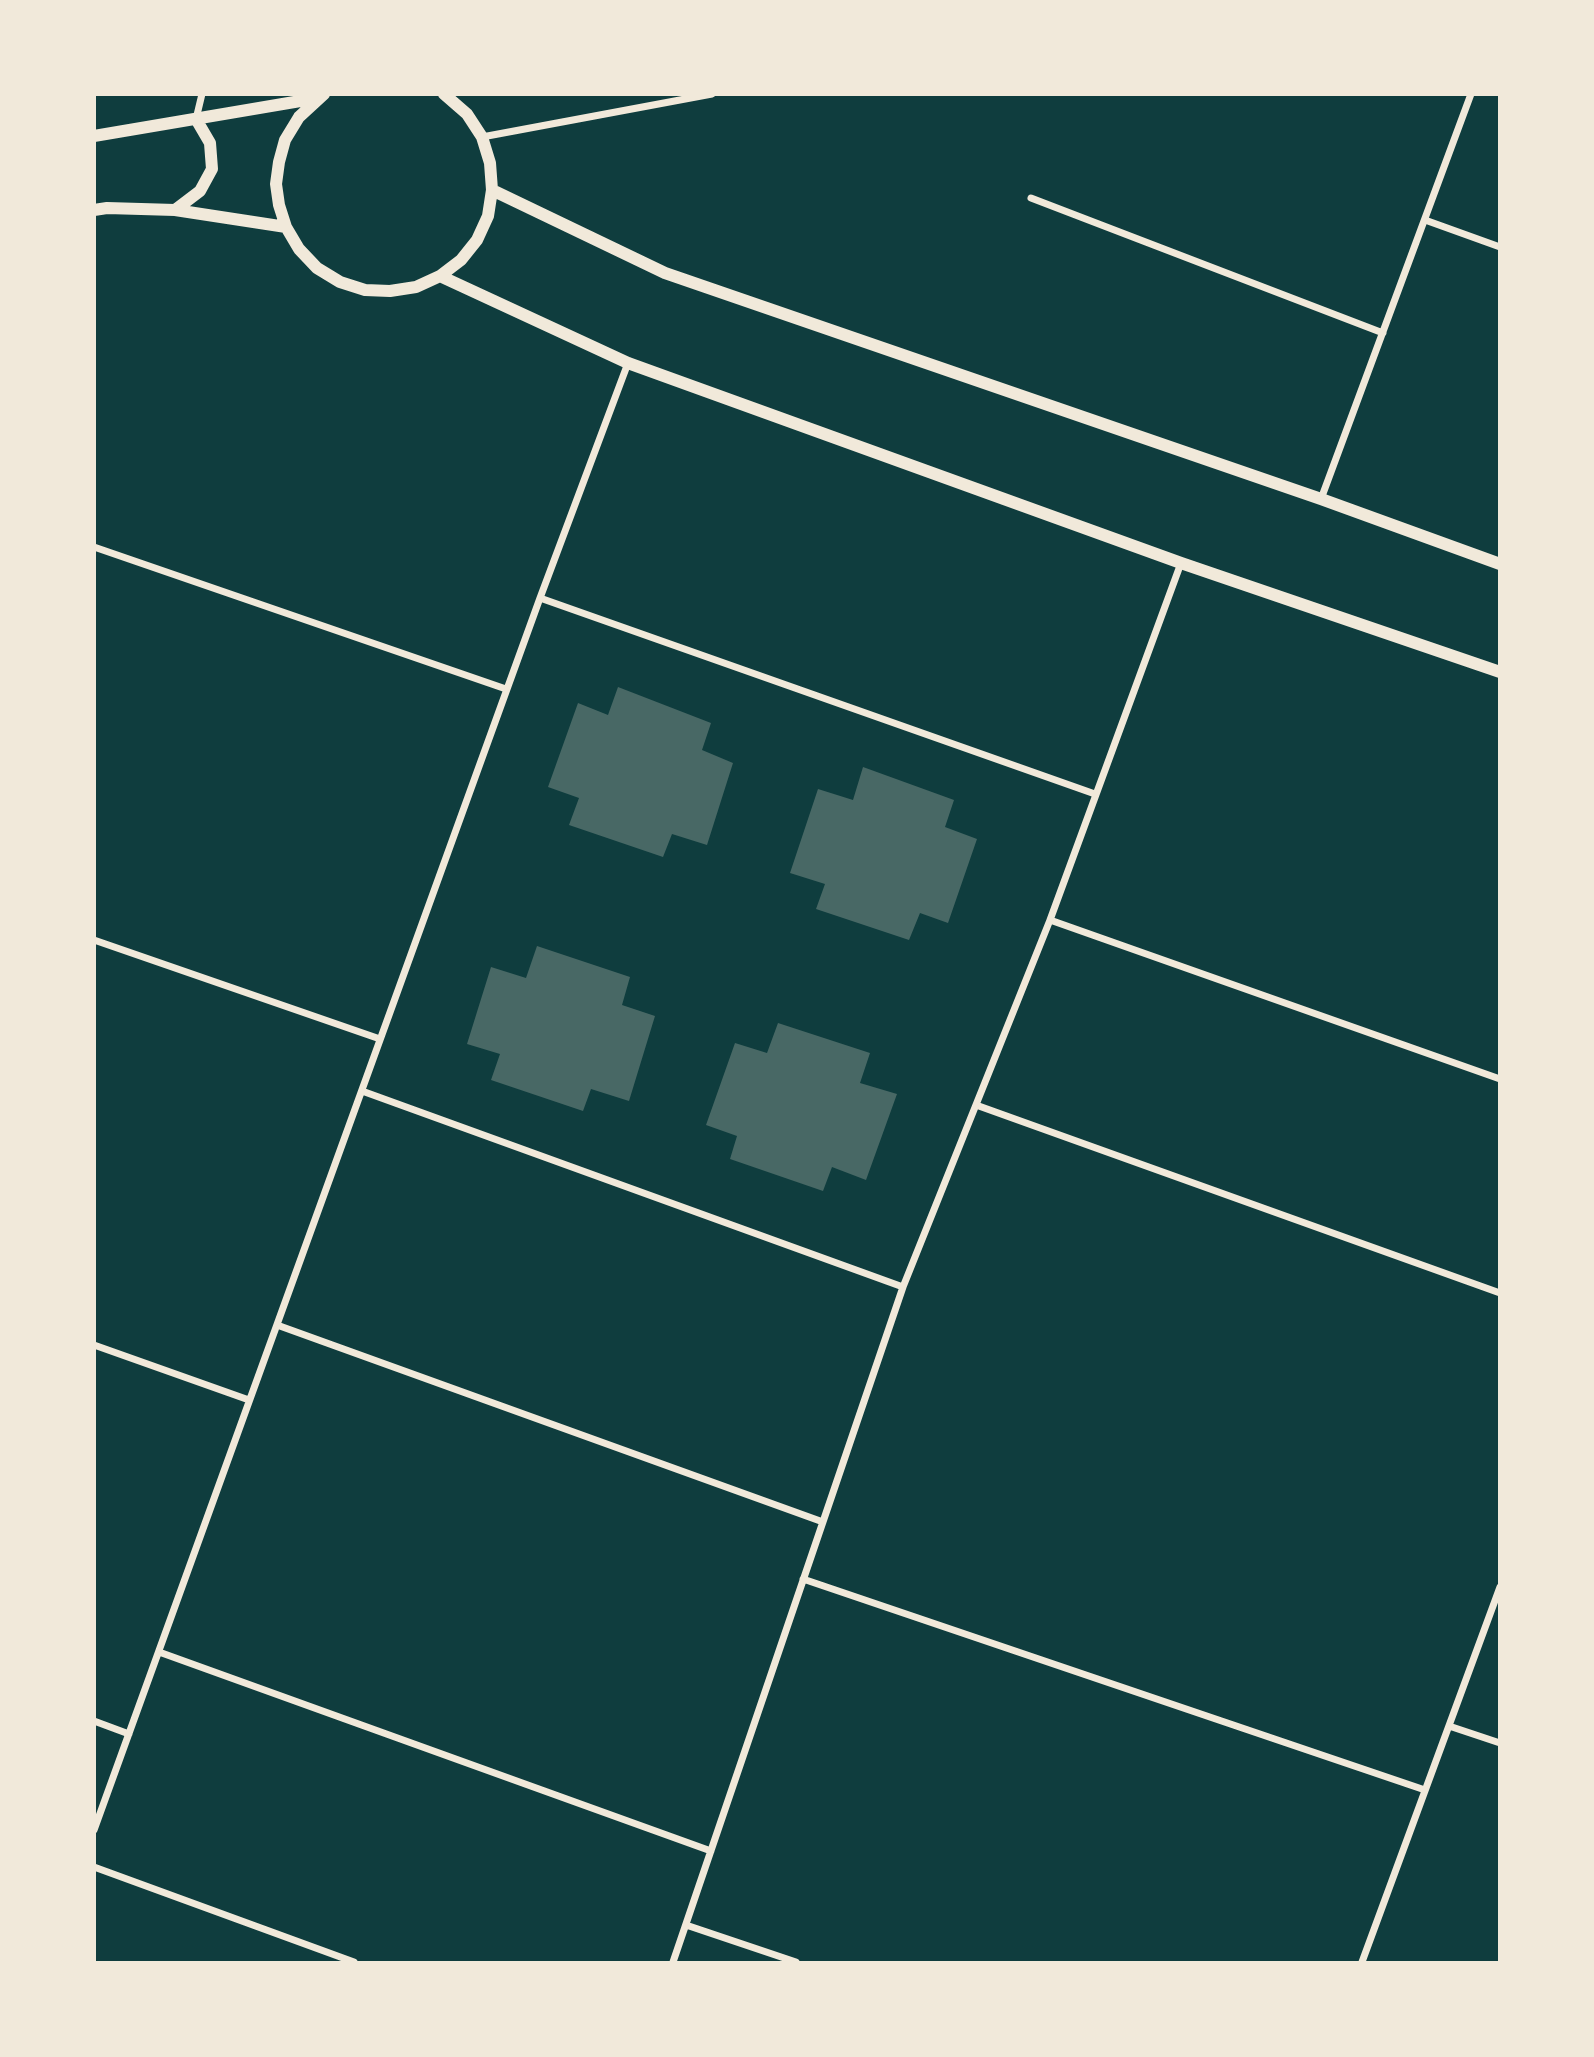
<!DOCTYPE html>
<style>
body{margin:0}
#map{position:relative;width:1594px;height:2057px;overflow:hidden;background:#0f3d3e;font-family:"Roboto Serif",serif}
canvas{display:block}
.frame{position:absolute;inset:0;border:96px solid #f1e9da;pointer-events:none}
</style>
<div id="map">
<canvas width="1594" height="2057"></canvas>
<div class="frame"></div>
</div>
<script>
const g = document.querySelector('canvas').getContext('2d');
g.lineJoin = 'round';
function fillPath(path, color) {
  g.fillStyle = color;
  g.fill(path, 'evenodd');
}
function shape(rows) {
  const path = new Path2D();
  for (const r of rows) {
    path.moveTo(r[0], r[1]);
    for (let i = 2; i < r.length; i += 2) path.lineTo(r[i], r[i + 1]);
  }
  return path;
}
function strokePath(path, color, width, dash) {
  g.strokeStyle = color;
  g.lineWidth = width;
  g.lineCap = dash ? 'butt' : 'round';
  g.setLineDash(dash || []);
  g.stroke(path);
}
fillPath(shape([
 [618,687,711,723,702,750,733,763,707,845,672,834,663,857,569,825,579,798,548,787,578,703,608,715],
 [863,767,954,800,945,827,977,839,948,923,920,913,909,940,816,909,825,884,790,873,818,789,853,800],
 [537,946,630,977,622,1005,655,1016,629,1101,591,1089,583,1111,491,1080,500,1054,467,1044,491,967,526,978],
 [778,1023,870,1053,860,1083,897,1094,866,1180,832,1167,823,1191,730,1159,737,1136,706,1125,735,1043,767,1053]
]), '#486865');
strokePath(shape([
 [196,119,202,94],
 [482,137,712,94],
 [1031,198,1383,333],
 [1425,220,1500,247],
 [1321,499,1471,94],
 [94,547,506,689],
 [540,598,1095,794],
 [1050,920,1500,1079],
 [94,940,380,1039],
 [362,1091,903,1287],
 [976,1105,1500,1293],
 [277,1325,823,1522],
 [94,1345,249,1400],
 [803,1579,1425,1790],
 [159,1652,711,1851],
 [94,1721,129,1734],
 [1449,1726,1500,1743],
 [94,1830,540,598,628,363],
 [94,1867,354,1962],
 [686,1925,796,1962],
 [673,1962,903,1287,1050,920,1181,563],
 [1362,1962,1500,1587]
]), '#f1e9da', 7);
strokePath(shape([
 [324,94,299,117,285,140,279,162,276,184,279,205,286,227,299,249,317,268,340,282,365,290,390,291,416,287,440,276,461,260,477,240,488,216,492,190,490,163,482,137,467,114,444,94],
 [94,136,318,98],
 [492,190,665,273,1321,499,1500,564],
 [94,210,107,208,175,210,286,227],
 [175,210,200,191,212,169,210,143,196,119],
 [440,276,628,363,1181,563,1500,672]
]), '#f1e9da', 12);
</script>
